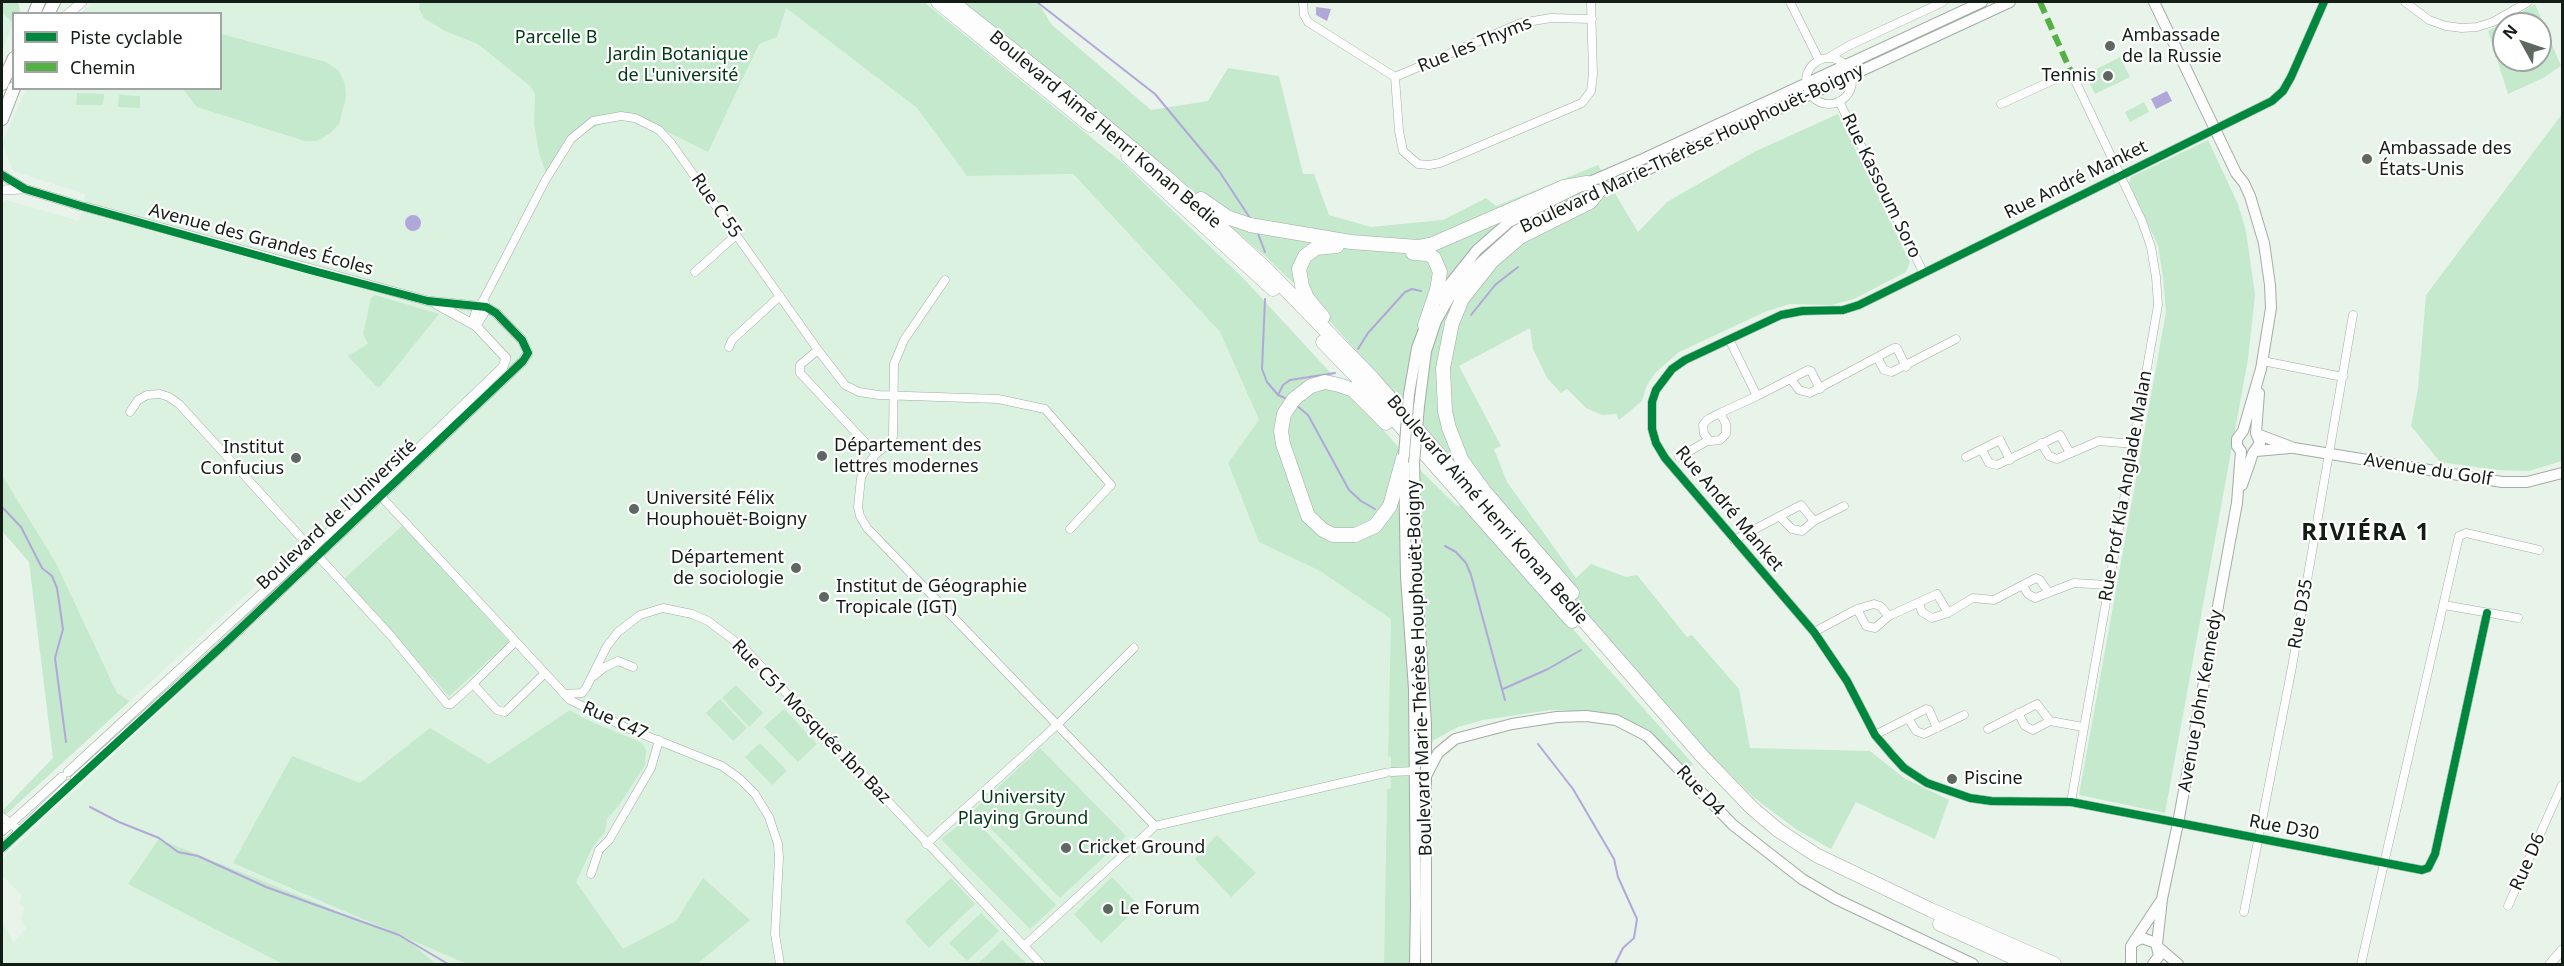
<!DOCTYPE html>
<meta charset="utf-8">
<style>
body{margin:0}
#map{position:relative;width:2564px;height:966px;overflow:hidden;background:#e8f4ea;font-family:"Noto Sans",sans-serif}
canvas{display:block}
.frame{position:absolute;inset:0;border:3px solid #141c16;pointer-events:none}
.legend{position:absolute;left:12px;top:12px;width:210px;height:78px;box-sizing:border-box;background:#fff;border:2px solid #a1a4a2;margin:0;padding:8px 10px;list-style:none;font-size:18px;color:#141c16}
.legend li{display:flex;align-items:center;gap:12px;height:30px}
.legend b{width:30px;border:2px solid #a1a4a2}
.north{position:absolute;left:2492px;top:12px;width:60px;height:60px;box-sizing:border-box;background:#fff;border:2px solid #a1a4a2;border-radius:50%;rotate:310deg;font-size:16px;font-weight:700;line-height:24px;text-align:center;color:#141c16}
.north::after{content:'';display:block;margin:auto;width:21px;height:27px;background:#5e6860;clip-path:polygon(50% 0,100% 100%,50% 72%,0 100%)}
</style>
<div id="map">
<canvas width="2564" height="966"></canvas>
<div class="frame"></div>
<ul class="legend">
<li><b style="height:8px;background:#00873e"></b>Piste cyclable</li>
<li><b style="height:8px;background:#55b145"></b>Chemin</li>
</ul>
<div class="north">N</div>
</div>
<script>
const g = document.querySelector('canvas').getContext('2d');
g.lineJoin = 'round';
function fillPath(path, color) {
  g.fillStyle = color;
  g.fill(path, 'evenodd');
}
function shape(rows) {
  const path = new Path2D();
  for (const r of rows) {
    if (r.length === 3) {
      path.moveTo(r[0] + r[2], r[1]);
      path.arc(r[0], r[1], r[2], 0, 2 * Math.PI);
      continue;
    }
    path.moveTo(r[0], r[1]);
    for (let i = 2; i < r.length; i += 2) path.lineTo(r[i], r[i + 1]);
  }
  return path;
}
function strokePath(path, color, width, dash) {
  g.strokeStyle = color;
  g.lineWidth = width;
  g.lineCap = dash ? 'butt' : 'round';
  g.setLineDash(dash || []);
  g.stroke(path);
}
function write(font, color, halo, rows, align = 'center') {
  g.font = font + ' "Noto Sans",sans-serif';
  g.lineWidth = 4.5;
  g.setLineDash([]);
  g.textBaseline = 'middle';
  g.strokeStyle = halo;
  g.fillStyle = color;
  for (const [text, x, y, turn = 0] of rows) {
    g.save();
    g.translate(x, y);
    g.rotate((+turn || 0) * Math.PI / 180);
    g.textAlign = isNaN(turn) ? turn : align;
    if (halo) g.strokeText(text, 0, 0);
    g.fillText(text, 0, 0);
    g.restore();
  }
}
fillPath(shape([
 [94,2,784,2,786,8,917,108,967,176,1072,174,1220,332,1259,421,1228,463,1259,542,1320,571,1391,619,1388,756,1391,756,1391,789,1387,789,1384,964,2,964,2,921,14,943,26,928,21,921,24,908,19,903,22,895,2,875,2,859,303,578,285,559,130,701,117,693,56,563,2,475,2,203,6,200,79,221,85,194,13,171,2,143,26,89,220,88,220,14,81,13],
 [2,12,14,23,2,50]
]), '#dcf2e1');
fillPath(shape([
 [2,2,18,2,20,11,19,13,14,14,13,23,2,12],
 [420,2,924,2,1124,164,1245,280,1420,470,1456,505,1464,507,1693,764,1687,770,1654,736,1636,724,1616,717,1578,711,1550,710,1483,720,1458,727,1434,740,1425,751,1419,769,1423,850,1416,964,1384,964,1387,789,1391,788,1391,757,1388,756,1391,619,1320,571,1259,542,1228,463,1259,420,1220,332,1073,174,967,176,917,108,786,8,777,37,759,44,708,152,644,120,609,120,583,133,573,143,552,178,546,174,539,152,534,124,535,94,530,86,478,44,445,31,424,18,419,9],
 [956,2,1038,2,1051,24,1151,110,1208,101,1228,68,1279,76,1303,174,1314,174,1329,215,1371,227,1443,220,1486,198,1496,206,1598,165,1638,232,1667,202,1754,152,1838,114,1910,262,1906,272,1854,299,1831,305,1790,304,1767,311,1679,352,1655,373,1647,385,1642,401,1619,420,1616,414,1602,415,1586,408,1567,389,1561,393,1547,378,1533,349,1530,328,1459,366,1501,446,1494,449,1507,482,1576,578,1591,564,1626,577,1637,575,1687,637,1692,635,1739,689,1750,748,1870,751,1904,778,1949,800,1935,839,1856,802,1831,849,1797,830,1753,797,1705,749,1439,443,1309,298,1265,256,1055,79],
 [2535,4,2561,66,2543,78,2508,94,2488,31],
 [2504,24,2540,24,2540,60,2504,60],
 [221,34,326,62,339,71,345,84,346,97,339,124,329,134,317,141,305,141,197,107,183,89,220,88],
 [2120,57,2130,77,2095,94,2085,75],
 [77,93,104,94,103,105,76,105],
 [119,95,140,96,140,108,118,107],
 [2144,102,2149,112,2130,122,2125,112],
 [2562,114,2562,461,2529,471,2497,470,2440,462,2411,426,2418,388,2426,295],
 [2208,140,2238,204,2246,231,2255,295,2248,359,2165,813,2079,795,2166,312,2163,277,2158,246,2129,183,2131,177],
 [375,295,439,314,380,387,376,386,348,356,368,344,363,334,371,298],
 [2,475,56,563,117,693,130,701,2,818,2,811,53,758,29,562,2,531],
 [403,525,509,642,449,696,344,579],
 [736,685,763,713,749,727,722,698],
 [720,699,747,728,733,741,706,713],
 [784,709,817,744,798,762,764,727],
 [570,710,585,719,642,743,646,750,645,765,619,805,607,819,605,832,592,848,576,882,623,949,676,921,703,878,750,920,697,964,467,964,233,863,292,756,360,783,430,728,489,764],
 [760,743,787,771,772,785,745,757],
 [1040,748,1126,836,1060,898,973,811],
 [971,816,1056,905,1030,929,941,839],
 [1217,835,1256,873,1231,897,1195,859],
 [159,839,408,940,436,964,283,964,128,884],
 [1112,877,1139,906,1101,943,1074,914],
 [951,878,975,904,929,948,905,921],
 [981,913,999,931,967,961,949,943],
 [1002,940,1027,964,977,964,984,958]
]), '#c4e9cc');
fillPath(shape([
 [1316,7,1331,9,1327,21,1316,15],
 [2167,91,2172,101,2156,109,2151,99],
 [413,223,8]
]), '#b1a8d9');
strokePath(shape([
 [1037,2,1155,94,1219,171,1250,218],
 [1257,231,1265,252],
 [1265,299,1262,369,1267,382,1278,395,1287,399],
 [1471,315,1495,285,1518,267],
 [1358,349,1368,333,1405,292,1412,289,1421,291],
 [1278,395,1283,385,1290,380,1335,373],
 [1296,405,1308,415,1349,490,1361,501,1375,509],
 [2,507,21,527,42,568,52,576,57,588,63,629,55,658,66,742],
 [1445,546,1456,552,1466,563,1471,575,1505,700],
 [1503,689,1548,669,1581,650],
 [1538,744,1573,789,1614,859,1618,877,1637,919,1634,938,1623,948,1615,964],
 [90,807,119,822,159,838,178,852,198,856,266,887,399,935,448,964]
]), '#b1a8d9', 2);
const minor = shape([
 [1303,2,1304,15,1308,22,1395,77,1399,131,1403,151,1418,164,1429,165,1440,163,1582,103,1591,91,1593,74,1591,2],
 [1790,2,1819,60],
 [2324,2,2291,77,2283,91,2272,101,1859,305,1843,310,1802,311,1781,315,1685,360,1672,369,1656,390,1652,402,1652,429,1656,443,1665,458,1814,632,1847,681,1875,735,1893,756,1904,768,1927,783,1970,798,1991,801,2071,802,2422,870,2428,868,2435,854,2487,613],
 [2405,2,2429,20,2446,26,2462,28,2477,27,2493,22,2528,2],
 [1828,58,1848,46,1943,2],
 [1829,81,23],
 [1395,77,1521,23,1551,18,1592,19],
 [1839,101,1923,272],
 [2001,104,2071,72,2142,221,2151,247,2156,277,2158,305,2071,802],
 [695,272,736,235],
 [945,280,904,340,894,364,893,436,889,443,876,454,867,465,861,478,858,507,860,516,867,528,1155,826],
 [472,323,476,311,484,299,545,181,571,139,593,121,621,116,635,118,659,130,671,143,818,350,845,385,859,392,879,395,998,399,1045,409,1111,485,1070,529],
 [476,326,484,314,485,304],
 [1729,339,1757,396],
 [729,347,732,340,780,296],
 [818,350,800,365,800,373,876,454],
 [1877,357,1884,370,1892,372,1956,339],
 [2263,361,2343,377],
 [1791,379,1799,390,1810,393,1894,348,1897,348,1906,367],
 [130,412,138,400,147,395,160,394,169,397,179,404,392,637,447,704,451,704,473,684,515,642],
 [1720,413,1726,424,1726,434,1720,440,1710,441,1704,434,1703,425,1706,421,1710,418,1720,413,1757,396,1808,370,1811,371,1820,389],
 [2041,443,2049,456,2057,459,2099,441,2134,444],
 [1982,450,1989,463,1997,465,2060,435,2070,453],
 [1679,457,1709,440],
 [1966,457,2000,440,2010,460],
 [377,492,570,700,627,728,722,766,740,779,755,794,769,817,778,844,779,858,775,934,780,964],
 [1780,517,1792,529,1802,531,1814,521,1844,506],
 [1734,540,1801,505,1814,521],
 [2023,586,2028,594,2035,598,2074,583,2108,585],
 [1919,603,1922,612,1932,618,1948,613,1973,598,1994,600,2036,578,2040,580,2049,593],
 [2444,605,2518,618],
 [1857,609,1866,626,1875,628,1889,616,1937,594,1948,613],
 [1814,632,1857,609,1874,604,1880,606,1889,616],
 [594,676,605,667,618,661,633,667],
 [473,684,497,710,505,712,544,674],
 [564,694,582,693,586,688,607,646,618,632,640,615,663,608,692,614,708,621,744,648,1041,964],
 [2018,713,2025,726,2033,730,2050,721,2083,727],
 [1908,718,1916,731,1924,734,1964,715],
 [1988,729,2037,704,2050,721],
 [1875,735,1926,709,1929,710,1937,728],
 [1391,772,1415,771],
 [2,817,20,831],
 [926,844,1058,724,1134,648],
 [591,874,599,850,609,840,651,768,659,740],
 [2508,906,2562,785],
 [2244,912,2292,667,2353,315],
 [1024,946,1155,826,1385,773],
 [2361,964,2459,536,2466,533,2539,550]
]);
const tertiary = shape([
 [68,14,82,2],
 [2,175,25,189,81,206],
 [2,190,23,189],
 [68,772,375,490,503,367,506,358,476,326,436,304],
 [75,779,221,647,523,361,528,353,522,340,496,313,486,307,428,301,86,207],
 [2,831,62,777],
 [2,848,69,784],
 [2550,964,2562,950]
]);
const secondary = shape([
 [2154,2,2236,173,2244,183,2250,196,2264,243,2270,285,2271,308,2261,369,2243,431,2237,439,2237,446,2241,451,2237,503,2178,823,2162,899,2157,944],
 [1437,300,1477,250,1509,222,1587,183,1643,159,1982,2],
 [1409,394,1417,348,1428,319],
 [1419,406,1426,351,1436,321,1449,298,1468,274,1517,230,2010,2],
 [2257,434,2294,448,2502,482,2527,482,2562,473],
 [2256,451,2290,448],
 [1414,463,1418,601,1426,724,1426,964],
 [1404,464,1406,577,1414,689,1416,904,1415,964],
 [2242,485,2253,453,2260,443,2256,433,2259,393],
 [1425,778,1438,753,1455,739,1512,724,1557,717,1586,716,1616,720,1647,736,1733,825,1802,879,1836,899,1973,964],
 [2134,942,2142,938,2156,943,2159,956,2153,964],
 [2158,947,2178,964],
 [2131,964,2131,946,2160,902]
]);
const primary = shape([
 [34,14,39,2],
 [48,14,54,2],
 [2,84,14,58],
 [2,119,14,88]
]);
const motorway = shape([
 [938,2,1090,125],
 [952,2,1053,82,1165,176,1267,270,1373,379,1702,756,1752,808,1778,830,1816,855,1931,910,2054,964],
 [1128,156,1273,289],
 [1201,199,1227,217,1250,225,1351,242,1418,247,1433,244,1564,187,1587,183],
 [1413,253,1428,254,1434,258,1440,272,1437,290,1425,325],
 [1323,317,1307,298,1302,286,1299,269,1305,256,1316,248,1337,246],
 [1323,342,1361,381,1572,621],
 [1386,423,1353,390,1339,385,1325,382,1311,386,1294,399,1284,414,1281,431,1283,444,1308,516,1323,530,1333,535,1355,535,1375,526,1390,506,1404,455],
 [1572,593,1484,491,1462,461,1449,428,1445,411,1443,368,1452,323,1462,299,1492,261,1520,237,1590,202,1598,192],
 [1940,924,2028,964]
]);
strokePath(minor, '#a3aca5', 9);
strokePath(tertiary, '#a3aca5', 10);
strokePath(secondary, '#a3aca5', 12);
strokePath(primary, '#a3aca5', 14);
strokePath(motorway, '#a3aca5', 15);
strokePath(minor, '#fcfdfc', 8);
strokePath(tertiary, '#fcfdfc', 9);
strokePath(secondary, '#fcfdfc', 10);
strokePath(primary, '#fcfdfc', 12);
strokePath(motorway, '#fcfdfc', 14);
const secondaryBridge = shape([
 [1404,455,1409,394],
 [1414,463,1419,406]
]);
strokePath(secondaryBridge, '#a3aca5', 12, []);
strokePath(secondaryBridge, '#fcfdfc', 10);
strokePath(shape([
 [2040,2,2071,72]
]), '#55b145', 6, [12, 6]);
strokePath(shape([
 [2324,2,2291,77,2283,91,2272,101,1859,305,1843,310,1802,311,1781,315,1685,360,1672,369,1656,390,1652,402,1652,429,1656,443,1665,458,1814,632,1847,681,1875,735,1893,756,1904,768,1927,783,1970,798,1991,801,2071,802,2422,870,2428,868,2435,854,2487,613],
 [2,175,25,189,81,206,310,270,428,301,486,307,496,313,522,340,528,353,523,361,221,647,2,848]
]), '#00873e', 8);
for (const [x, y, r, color] of [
 [2110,46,6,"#5e6860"],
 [2108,76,6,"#5e6860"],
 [2367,159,6,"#5e6860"],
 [822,456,6,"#5e6860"],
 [296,458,6,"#5e6860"],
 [634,509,6,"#5e6860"],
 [796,568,6,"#5e6860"],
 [824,597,6,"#5e6860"],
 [1952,779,6,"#5e6860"],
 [1066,848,6,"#5e6860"],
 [1108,909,6,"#5e6860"]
]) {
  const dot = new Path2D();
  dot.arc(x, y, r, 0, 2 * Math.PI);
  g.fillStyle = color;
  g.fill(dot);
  strokePath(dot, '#fff', 2);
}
write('18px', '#141c16', '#fff', [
 ["Ambassade",2122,36],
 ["de la Russie",2122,57],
 ["Tennis",2096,76,"right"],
 ["Ambassade des",2379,149],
 ["États-Unis",2379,170],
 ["Département des",834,446],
 ["lettres modernes",834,467],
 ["Institut",284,448,"right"],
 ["Confucius",284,469,"right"],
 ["Université Félix",646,499],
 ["Houphouët-Boigny",646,520],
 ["Département",784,558,"right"],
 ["de sociologie",784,579,"right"],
 ["Institut de Géographie",836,587],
 ["Tropicale (IGT)",836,608],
 ["Piscine",1964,779],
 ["Cricket Ground",1078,848],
 ["Le Forum",1120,909]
], 'left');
write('18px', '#003916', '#fff', [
 ["Parcelle B",556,38],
 ["Jardin Botanique",678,55],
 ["de L'université",678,76],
 ["University",1023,798],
 ["Playing Ground",1023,819]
]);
write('18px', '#141c16', '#fff', [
 ["Rue les Thyms",1475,45,-22],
 ["Boulevard Aimé Henri Konan Bedie",1105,130,40],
 ["Boulevard Marie-Thérèse Houphouët-Boigny",1692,149,-25],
 ["Rue André Manket",2076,180,-26],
 ["Rue Kassoum Soro",1881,186,64],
 ["Rue C 55",716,206,55],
 ["Avenue des Grandes Écoles",261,240,15],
 ["Avenue du Golf",2428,470,9],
 ["Rue Prof Kla Anglade Malan",2126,486,-80],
 ["Rue André Manket",1729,509,50],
 ["Boulevard Aimé Henri Konan Bedie",1487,510,49],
 ["Boulevard de l'Université",337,515,-43],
 ["Rue D35",2301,614,-80],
 ["Boulevard Marie-Thérèse Houphouët-Boigny",1420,668,-92],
 ["Avenue John Kennedy",2201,701,-80],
 ["Rue C47",615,721,24],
 ["Rue C51 Mosquée Ibn Baz",811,722,46],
 ["Rue D4",1700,791,47],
 ["Rue D30",2284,828,11],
 ["Rue D6",2528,862,-66]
]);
g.letterSpacing = '1.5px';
write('bold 24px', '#141c16', '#fff', [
 ["RIVIÉRA 1",2366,533]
]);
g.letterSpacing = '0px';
</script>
